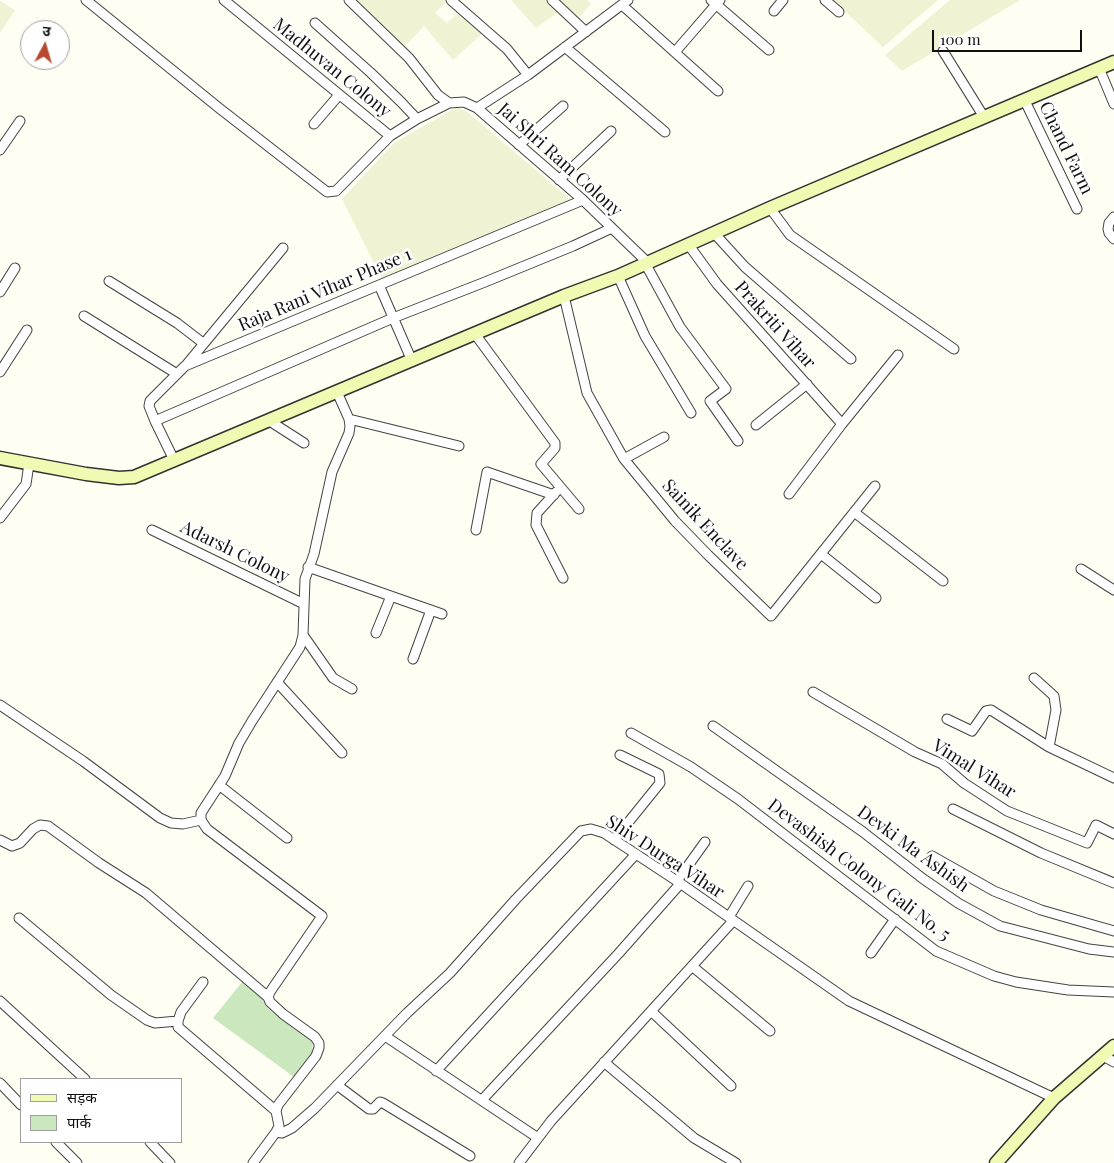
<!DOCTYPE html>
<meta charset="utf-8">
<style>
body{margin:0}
#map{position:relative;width:1114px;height:1163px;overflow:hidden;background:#fefef3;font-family:"Playfair Display","Noto Sans Devanagari",serif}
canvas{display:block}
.legend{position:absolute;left:20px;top:1078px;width:162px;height:65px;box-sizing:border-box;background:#fff;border:1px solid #9f9f9f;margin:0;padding:6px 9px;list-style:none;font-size:15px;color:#101010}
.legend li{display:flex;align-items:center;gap:10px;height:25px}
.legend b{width:25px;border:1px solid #9f9f9f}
.north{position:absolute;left:20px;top:20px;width:50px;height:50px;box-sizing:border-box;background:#fff;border:1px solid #9f9f9f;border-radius:50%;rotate:6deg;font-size:14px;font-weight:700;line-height:20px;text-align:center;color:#101010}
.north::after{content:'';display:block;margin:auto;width:18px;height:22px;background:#b84930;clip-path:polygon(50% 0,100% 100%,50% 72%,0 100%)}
.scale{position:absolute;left:932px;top:30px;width:150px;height:22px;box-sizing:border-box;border:2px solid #101010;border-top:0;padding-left:6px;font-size:15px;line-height:18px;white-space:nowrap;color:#101010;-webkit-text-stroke:4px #fff;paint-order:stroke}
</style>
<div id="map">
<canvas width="1114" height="1163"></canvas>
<ul class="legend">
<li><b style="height:6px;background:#f1fab3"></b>सड़क</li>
<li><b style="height:14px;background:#cae7be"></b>पार्क</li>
</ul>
<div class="north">उ</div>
<div class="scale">100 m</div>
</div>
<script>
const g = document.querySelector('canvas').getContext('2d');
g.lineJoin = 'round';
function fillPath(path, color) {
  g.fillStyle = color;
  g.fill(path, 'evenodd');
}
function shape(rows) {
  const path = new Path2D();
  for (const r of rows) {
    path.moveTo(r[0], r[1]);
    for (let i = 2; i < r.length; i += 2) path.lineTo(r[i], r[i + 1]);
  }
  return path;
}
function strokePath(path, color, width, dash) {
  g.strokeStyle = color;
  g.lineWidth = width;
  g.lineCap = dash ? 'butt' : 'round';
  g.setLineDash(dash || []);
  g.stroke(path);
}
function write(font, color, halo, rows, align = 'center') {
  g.font = font + ' "Playfair Display",serif';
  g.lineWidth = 5;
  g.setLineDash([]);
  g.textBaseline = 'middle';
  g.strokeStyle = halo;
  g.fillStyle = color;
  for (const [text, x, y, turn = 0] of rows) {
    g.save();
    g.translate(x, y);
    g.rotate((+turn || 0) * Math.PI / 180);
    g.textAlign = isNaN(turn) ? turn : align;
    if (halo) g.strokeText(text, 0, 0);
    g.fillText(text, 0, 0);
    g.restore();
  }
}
fillPath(shape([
 [352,0,444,0,446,2,435,13,447,23,459,13,482,34,453,60,424,26,402,50],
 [511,0,546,0,559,12,536,28],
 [558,0,587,0,591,4,577,20],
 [833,0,938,0,883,47],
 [950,0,1020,0,902,71,885,55],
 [0,1,15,10,0,33],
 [457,107,466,111,571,200,382,279,342,199,394,143]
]), '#eff3d4');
fillPath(shape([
 [243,981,260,995,268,1009,313,1041,312,1054,294,1077,213,1018]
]), '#cae7be');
const street = shape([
 [86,0,219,108,327,192,336,191,390,136],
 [224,0,390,136,417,119,449,103,464,102,477,108],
 [349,0,409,58,438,95,449,103],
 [451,0,507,49,528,75],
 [552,0,586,32],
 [628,0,528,75,477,108,583,200,647,262],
 [711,0,769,50],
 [825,0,839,12],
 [622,5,718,91],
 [774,11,783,0],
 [315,23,371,73,401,102,417,119],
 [565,47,665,132],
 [943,51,984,117],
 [675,52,720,0],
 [1099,68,1114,104],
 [1025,101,1077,209],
 [314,124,339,95],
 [519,145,563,106],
 [0,150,20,121],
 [559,180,611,131],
 [770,208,790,235,954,349],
 [1114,217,1109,223,1108,229,1109,233,1114,239],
 [714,233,745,267,851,359],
 [688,244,717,284,842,424],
 [645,263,680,327,726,389,710,401,738,441],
 [618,276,645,336,691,413],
 [109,281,177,323,203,343],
 [379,285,412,361],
 [0,292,15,268],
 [564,296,587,393,624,459,675,521,708,555,771,616,875,486],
 [84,316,177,374],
 [475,334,555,443,555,448,541,464,579,509],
 [187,364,283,248],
 [0,372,27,330],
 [349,419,459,446],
 [268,420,304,443],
 [155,421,393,318,485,282,573,246,612,228],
 [756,425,807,384],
 [624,459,664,437],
 [174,460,155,421,149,406,150,401,185,366,583,200],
 [556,492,537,513,536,525,563,578],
 [789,494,842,424,898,355],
 [854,512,943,581],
 [0,518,26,484,29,464],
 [152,530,304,604],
 [476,530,487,472,554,495],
 [821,554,876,598],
 [308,567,442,614],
 [1081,569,1114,590],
 [376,633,391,596],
 [303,635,333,678,352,689],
 [413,659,431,610],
 [1034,678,1054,696,1056,710,1049,747],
 [277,682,342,753],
 [813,692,915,752,942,764,964,783,1007,811,1087,843,1096,825,1114,834],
 [0,705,83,761,160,818,171,823,183,824,201,820],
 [947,719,972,731,986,711,991,710,1049,747,1114,778],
 [713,726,863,832,922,878,958,903,1000,926,1089,949,1114,952],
 [631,733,691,767,738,799,936,951,994,976,1016,982,1068,990,1114,992],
 [219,785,287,838],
 [953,809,1041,853,1114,883],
 [0,840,12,846,20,843,33,829,40,825,48,826,99,863,146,893,268,997],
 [614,840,660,783,659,774,620,755],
 [932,856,994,891,1041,910,1114,931],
 [677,881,705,842],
 [729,917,748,886],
 [19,918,111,995,147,1020,155,1023,178,1021],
 [871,953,895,919],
 [692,966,770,1031],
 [203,982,181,1012,178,1021,178,1027,276,1111],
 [0,1001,85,1079],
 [651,1011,731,1086],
 [385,1036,538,1138],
 [1103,1056,1114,1062],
 [604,1062,694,1138,736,1163],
 [436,1071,636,854],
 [0,1083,21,1105],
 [337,1085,369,1109,373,1109,380,1102,383,1103,470,1156],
 [482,1100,619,953,680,884],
 [276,1132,282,1133,292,1128,315,1108,407,1013,450,973,516,899,581,831,591,829,604,833,677,881,849,1001,1054,1098],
 [56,1142,77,1163],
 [150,1142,170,1163],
 [253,1163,276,1132,279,1126,276,1111,278,1105,316,1056,319,1048,319,1043,315,1037,283,1014,270,1002,268,997,270,992,322,916,207,829,201,820,201,813,225,776,239,743,252,721,300,647,303,635,305,579,314,554,332,472,349,433,350,426,349,419,337,392],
 [519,1163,551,1121,733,921]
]);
const secondary = shape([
 [0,458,86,474,119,478,134,477,564,296,618,276,770,208,1114,62],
 [996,1163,1054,1098,1114,1046]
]);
strokePath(street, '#434343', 11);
strokePath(secondary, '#323232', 15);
strokePath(street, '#fff', 9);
strokePath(secondary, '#f1fab3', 12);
write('18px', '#101010', '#fff', [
 ["Madhuvan Colony",332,68,39],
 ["Chand Farm",1066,148,64],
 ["Jai Shri Ram Colony",560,160,42],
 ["Raja Rani Vihar Phase 1",325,290,-23],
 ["Prakriti Vihar",775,325,48],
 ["Sainik Enclave",705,525,47],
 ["Adarsh Colony",235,552,26],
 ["Vimal Vihar",974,769,32],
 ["Devki Ma Ashish",913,849,36],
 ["Shiv Durga Vihar",665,857,33],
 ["Devashish Colony Gali No. 5",859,870,37]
]);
</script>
